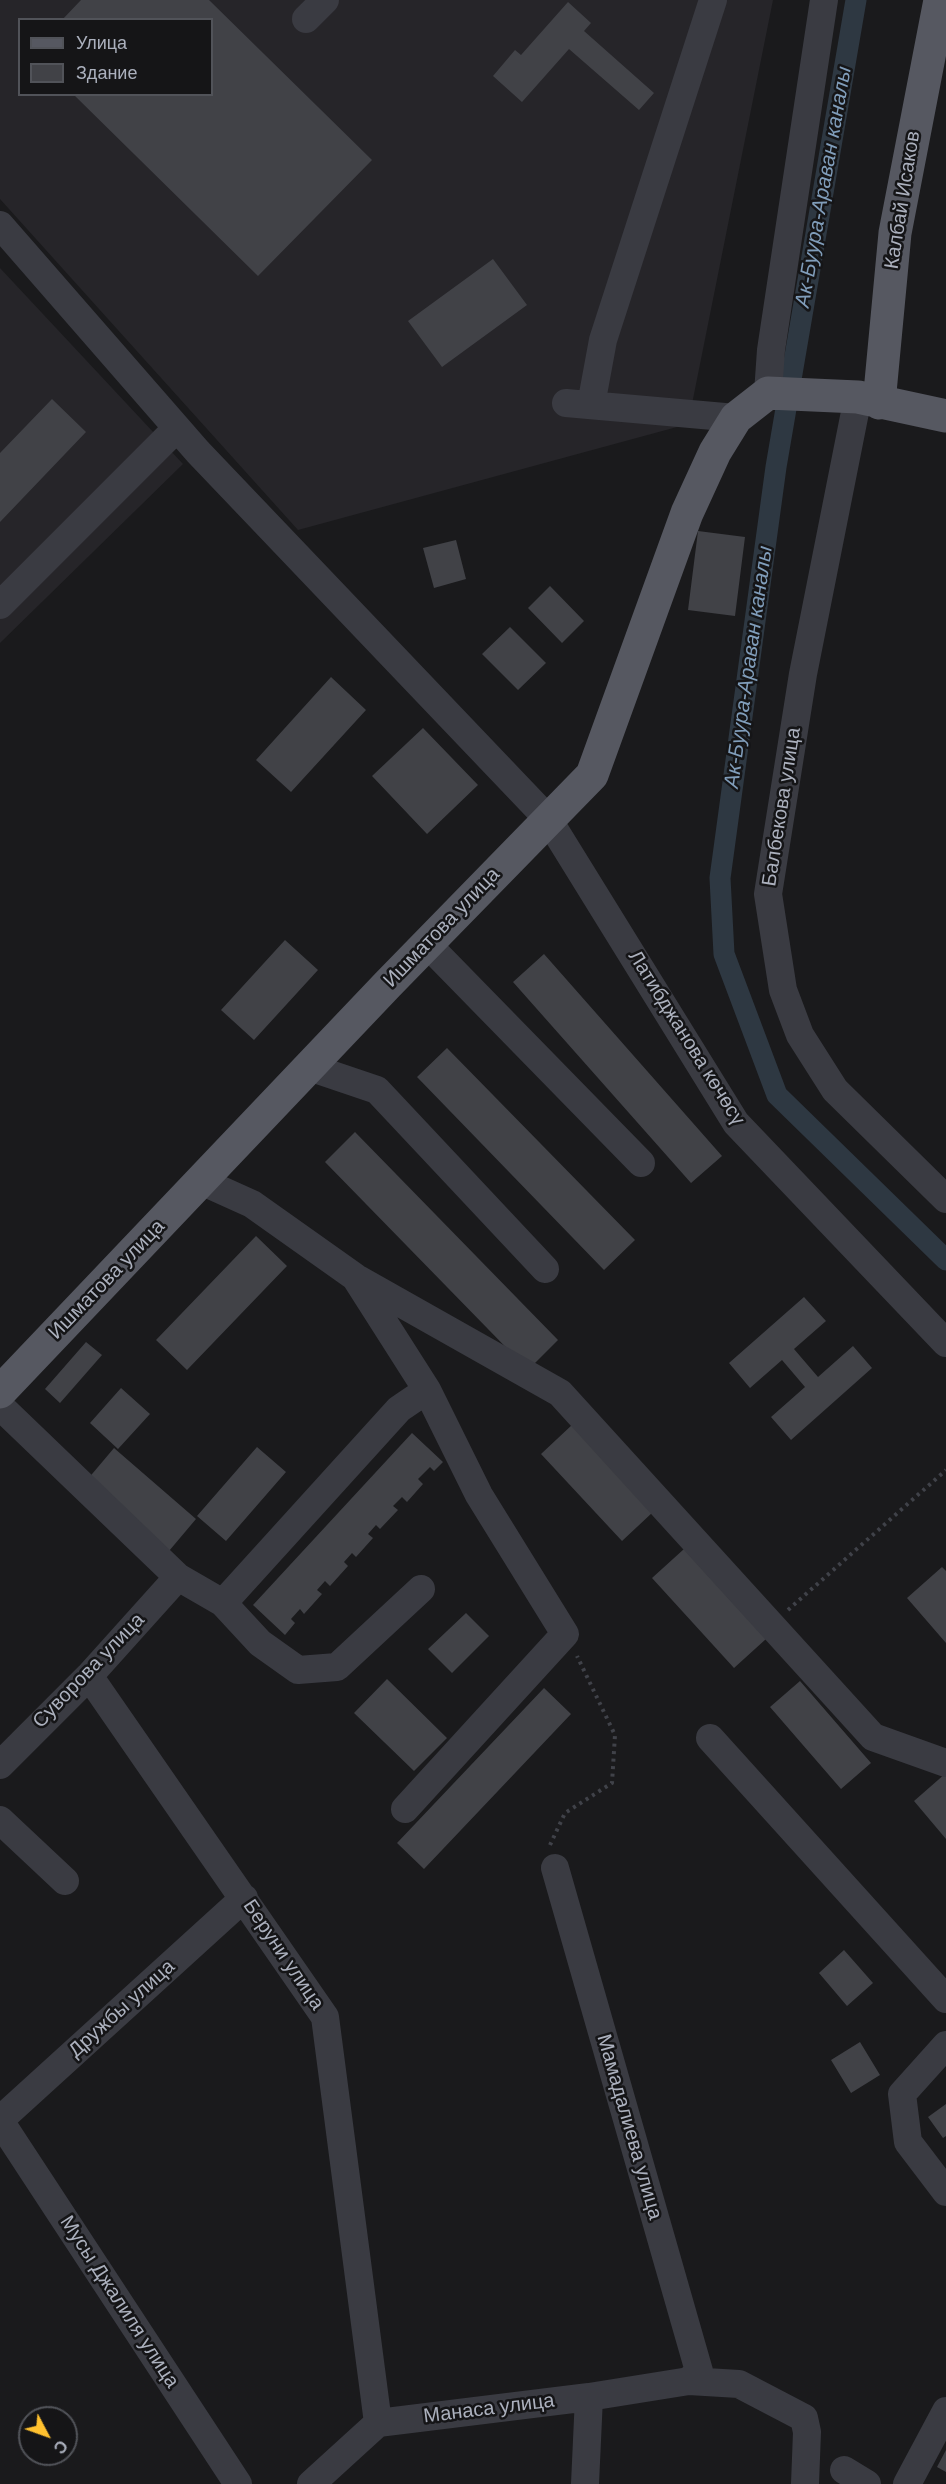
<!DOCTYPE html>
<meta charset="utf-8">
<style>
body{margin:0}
#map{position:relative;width:946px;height:2484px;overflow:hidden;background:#1a1a1c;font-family:Arial,sans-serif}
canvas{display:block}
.legend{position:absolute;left:18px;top:18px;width:195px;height:78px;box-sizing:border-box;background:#151517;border:2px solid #515359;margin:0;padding:8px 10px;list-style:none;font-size:18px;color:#abb0bd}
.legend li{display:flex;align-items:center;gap:12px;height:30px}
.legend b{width:30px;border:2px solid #515359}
.north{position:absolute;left:18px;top:2406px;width:60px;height:60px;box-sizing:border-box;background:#151517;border:2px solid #515359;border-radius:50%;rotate:131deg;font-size:16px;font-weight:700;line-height:24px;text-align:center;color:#abb0bd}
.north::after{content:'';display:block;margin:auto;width:21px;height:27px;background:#ffc12f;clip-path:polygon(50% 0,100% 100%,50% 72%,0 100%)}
</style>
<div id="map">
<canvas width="946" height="2484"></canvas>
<ul class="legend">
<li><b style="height:8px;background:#565861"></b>Улица</li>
<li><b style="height:16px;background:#414247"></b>Здание</li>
</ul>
<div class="north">С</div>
</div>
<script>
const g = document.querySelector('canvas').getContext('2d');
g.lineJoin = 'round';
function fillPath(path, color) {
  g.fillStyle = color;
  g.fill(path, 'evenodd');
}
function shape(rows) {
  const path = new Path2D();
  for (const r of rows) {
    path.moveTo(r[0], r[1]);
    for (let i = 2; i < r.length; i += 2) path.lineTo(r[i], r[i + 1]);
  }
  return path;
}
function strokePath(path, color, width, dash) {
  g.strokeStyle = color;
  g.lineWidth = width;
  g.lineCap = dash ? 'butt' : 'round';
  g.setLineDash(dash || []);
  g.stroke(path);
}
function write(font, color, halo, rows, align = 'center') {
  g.font = font + ' Arial,sans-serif';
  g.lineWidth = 5;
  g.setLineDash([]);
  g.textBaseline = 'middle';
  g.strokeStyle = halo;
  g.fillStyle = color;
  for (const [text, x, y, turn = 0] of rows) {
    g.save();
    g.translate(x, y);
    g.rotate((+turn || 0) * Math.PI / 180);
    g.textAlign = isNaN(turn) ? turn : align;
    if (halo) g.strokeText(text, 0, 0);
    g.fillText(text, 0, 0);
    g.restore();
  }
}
fillPath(shape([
 [0,0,773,0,688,424,298,530,0,199],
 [20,20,212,20,212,94,20,94],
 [0,268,183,464,0,643]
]), '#262529');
strokePath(shape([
 [856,0,776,467,720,878,724,954,777,1095,946,1260]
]), '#2e3842', 21);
fillPath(shape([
 [81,0,209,0,372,160,258,276,73,94,212,94,212,20,62,20],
 [568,2,591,23,584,31,654,93,639,110,569,49,522,102,493,76,515,50,521,55],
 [493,259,527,305,442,367,408,321],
 [52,399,86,432,0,522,0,453],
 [698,531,745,537,735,616,688,610],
 [456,540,466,579,434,588,423,548],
 [550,586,584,621,562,643,528,608],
 [510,627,546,663,518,690,482,654],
 [331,677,366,710,291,792,256,760],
 [423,728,478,785,427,834,372,776],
 [285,940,318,970,254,1040,221,1010],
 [544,954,722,1156,691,1183,513,982],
 [447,1048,635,1240,604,1270,417,1077],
 [355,1132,558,1340,528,1370,325,1162],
 [256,1236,287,1266,187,1370,156,1340],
 [804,1297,826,1321,794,1349,818,1377,853,1346,872,1368,791,1440,771,1417,805,1387,782,1360,750,1388,729,1363],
 [86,1342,102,1355,60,1403,45,1389],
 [121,1388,150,1414,118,1449,90,1423],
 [573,1424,653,1512,622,1541,541,1454],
 [412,1433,443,1462,434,1471,430,1467,418,1479,423,1484,407,1502,402,1497,393,1506,398,1510,380,1529,376,1525,368,1534,373,1538,356,1557,352,1553,344,1562,348,1566,330,1586,325,1581,317,1590,322,1594,304,1614,300,1609,291,1619,295,1623,285,1635,253,1605],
 [257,1447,286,1472,226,1541,197,1516],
 [114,1448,196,1519,169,1551,87,1480],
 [684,1549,766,1639,734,1668,652,1578],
 [942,1567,946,1571,946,1643,907,1598],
 [466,1613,489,1636,452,1673,428,1649],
 [387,1679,447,1738,414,1771,354,1713],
 [800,1681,871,1763,841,1789,770,1707],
 [544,1688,571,1714,424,1869,397,1843],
 [946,1773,946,1839,914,1801],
 [844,1950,873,1983,847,2006,819,1973],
 [860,2042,880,2075,851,2093,831,2060],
 [946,2104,946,2136,943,2138,928,2117],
 [946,2450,946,2472,937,2467]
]), '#414247');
strokePath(shape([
 [788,1610,946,1470],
 [550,1845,565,1813,612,1783,615,1735,577,1656]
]), '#404249', 4, [3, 4.5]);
strokePath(shape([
 [306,19,325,0],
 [0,225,198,452,548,819,736,1123,946,1343],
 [768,393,771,350,824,0],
 [858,397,803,674,768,894,783,990,800,1035,835,1090,946,1199],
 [566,403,736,418],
 [591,405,603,340,713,0],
 [0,605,177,428],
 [427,944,641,1163],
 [309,1067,377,1090,545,1269],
 [201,1181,252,1204,355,1277,427,1390,479,1495,565,1634,405,1809],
 [358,1279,560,1393,873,1737,946,1763],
 [0,1406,178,1577,223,1603,260,1643,298,1670,337,1667,421,1589],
 [223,1603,399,1409,427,1390],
 [89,1676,325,2017,378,2423],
 [710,1738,946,1999],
 [0,1765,89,1676,178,1577],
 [0,1820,65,1881],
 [555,1868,699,2371,689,2381],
 [946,2045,902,2094,908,2142,946,2192],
 [0,2120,244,1898],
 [0,2121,238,2484],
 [844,2470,867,2484],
 [311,2484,378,2423,589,2397,689,2381,739,2384,804,2418,807,2432,805,2484],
 [585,2484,589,2397],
 [907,2484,946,2411]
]), '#3a3b42', 28);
strokePath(shape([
 [879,403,895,233,940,0],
 [0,1392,388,984,592,775,687,513,715,452,736,418,768,393,858,397,946,416]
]), '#565861', 33);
write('20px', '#abb0bd', '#151517', [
 ["Калбай Исаков",903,200,-81],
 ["Балбекова улица",782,807,-81],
 ["Ишматова улица",442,928,-46],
 ["Латибджанова көчөсү",686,1038,58],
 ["Ишматова улица",107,1280,-46],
 ["Суворова улица",89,1671,-46],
 ["Беруни улица",283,1955,56],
 ["Дружбы улица",122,2009,-42],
 ["Мамадалиева улица",629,2127,74],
 ["Мусы Джалиля улица",119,2302,57],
 ["Манаса улица",489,2409,-7]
]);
write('italic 21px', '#809dba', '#151517', [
 ["Ак-Буура-Араван каналы",824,187,-80],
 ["Ак-Буура-Араван каналы",749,667,-82]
]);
</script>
